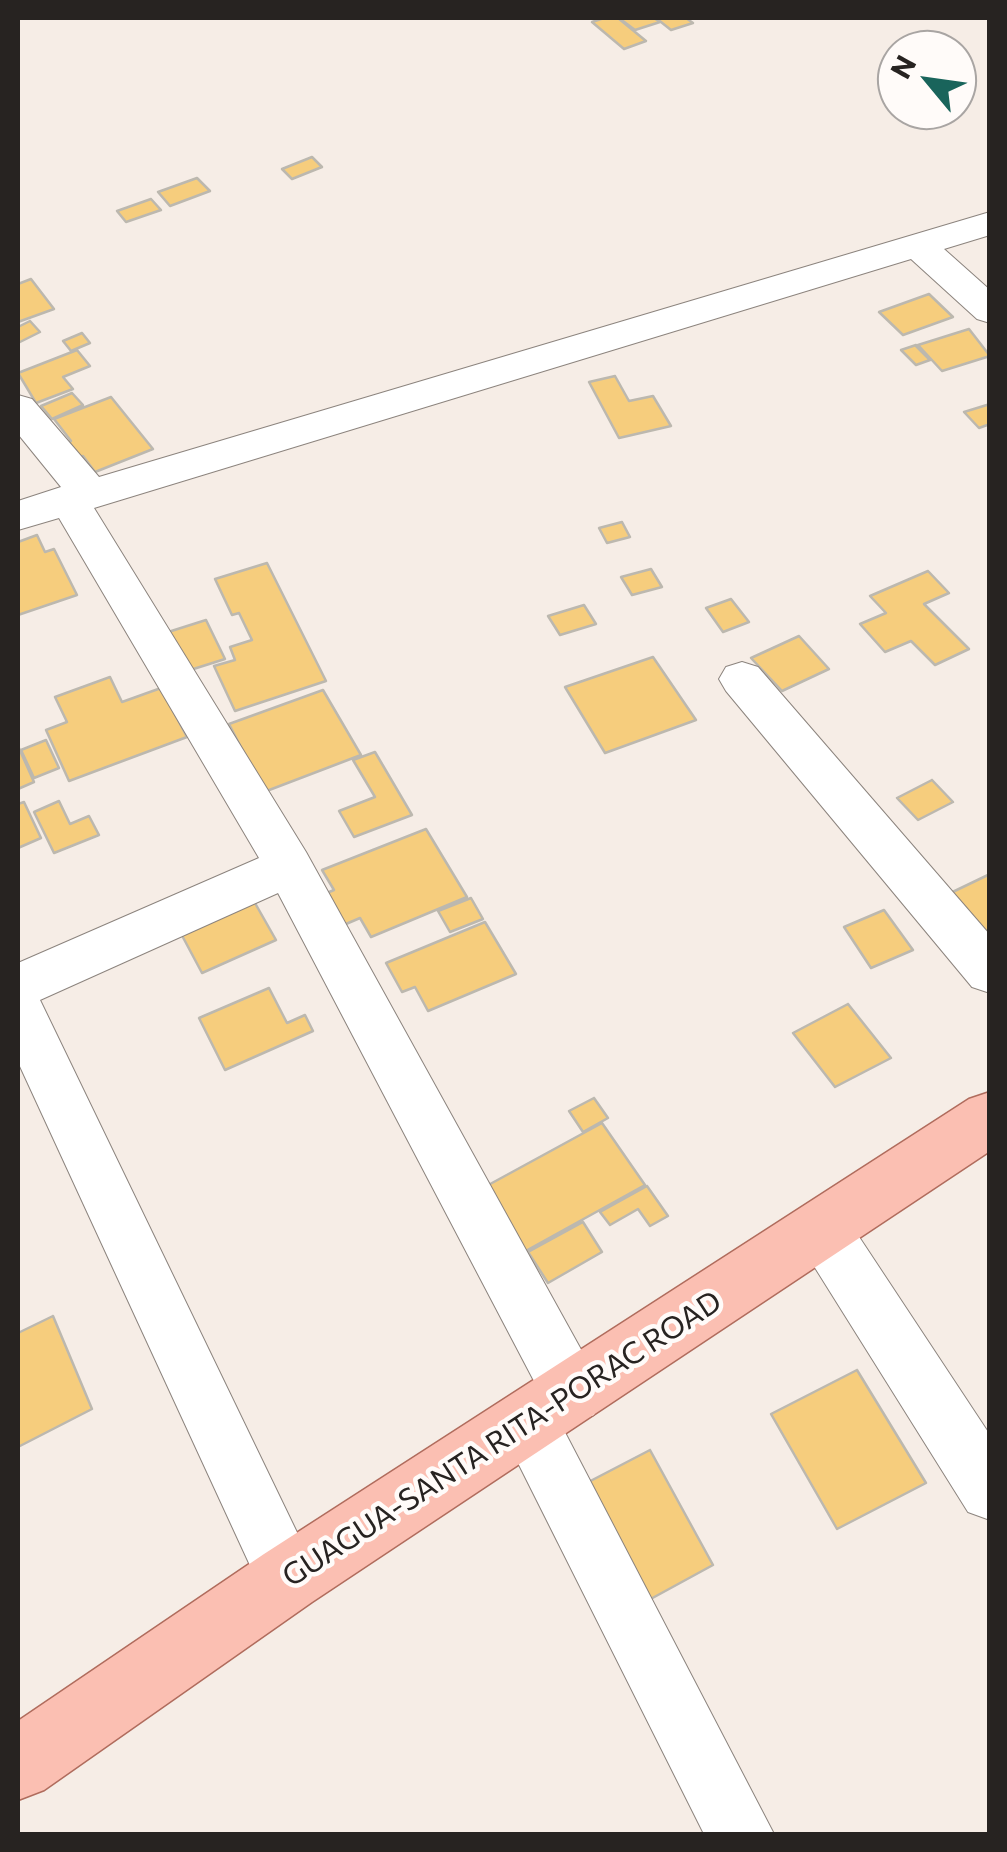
<!DOCTYPE html>
<style>
body{margin:0}
#map{position:relative;width:1007px;height:1852px;overflow:hidden;background:#f6ede6;font-family:Commissioner,sans-serif}
canvas{display:block}
.frame{position:absolute;inset:0;border:20px solid #272321;pointer-events:none}
.north{position:absolute;left:877px;top:30px;width:100px;height:100px;box-sizing:border-box;background:#fffbf9;border:2px solid #a9a5a3;border-radius:50%;rotate:299deg;font-size:28px;font-weight:700;line-height:40px;text-align:center;color:#272321}
.north::after{content:'';display:block;margin:auto;width:35px;height:45px;background:#19645b;clip-path:polygon(50% 0,100% 100%,50% 72%,0 100%)}
</style>
<div id="map">
<canvas width="1007" height="1852"></canvas>
<div class="frame"></div>
<div class="north">N</div>
</div>
<script>
const g = document.querySelector('canvas').getContext('2d');
g.lineJoin = 'round';
function fillPath(path, color) {
  g.fillStyle = color;
  g.fill(path, 'evenodd');
}
function shape(rows) {
  const path = new Path2D();
  for (const r of rows) {
    path.moveTo(r[0], r[1]);
    for (let i = 2; i < r.length; i += 2) path.lineTo(r[i], r[i + 1]);
  }
  return path;
}
function strokePath(path, color, width, dash) {
  g.strokeStyle = color;
  g.lineWidth = width;
  g.lineCap = dash ? 'butt' : 'round';
  g.setLineDash(dash || []);
  g.stroke(path);
}
function write(font, color, halo, rows, align = 'center') {
  g.font = font + ' Commissioner,sans-serif';
  g.lineWidth = 9;
  g.setLineDash([]);
  g.textBaseline = 'middle';
  g.strokeStyle = halo;
  g.fillStyle = color;
  for (const [text, x, y, turn = 0] of rows) {
    g.save();
    g.translate(x, y);
    g.rotate((+turn || 0) * Math.PI / 180);
    g.textAlign = isNaN(turn) ? turn : align;
    if (halo) g.strokeText(text, 0, 0);
    g.fillText(text, 0, 0);
    g.restore();
  }
}
const building = shape([
 [604,18,618,18,646,41,624,49,592,22,604,18],
 [619,18,654,18,660,22,635,30,619,18],
 [656,18,686,18,693,23,671,30,656,18],
 [312,157,322,167,292,179,282,169,312,157],
 [197,178,210,191,170,206,158,192,197,178],
 [151,199,161,210,126,222,117,211,151,199],
 [31,279,54,309,18,322,18,284,31,279],
 [929,294,953,317,903,335,879,312,929,294],
 [30,321,40,332,18,343,18,327,30,321],
 [969,329,990,356,942,371,918,345,969,329],
 [82,333,90,343,71,351,63,341,82,333],
 [916,345,916,346,930,360,916,365,901,350,916,345],
 [77,350,90,366,63,377,73,389,36,403,18,373,77,350],
 [615,376,629,401,653,396,671,426,619,438,589,382,615,376],
 [72,393,83,405,52,419,41,406,72,393],
 [111,397,153,449,95,472,83,456,66,463,55,448,71,441,54,419,111,397],
 [990,404,990,424,979,428,964,412,990,404],
 [622,522,630,537,607,543,599,528,622,522],
 [37,535,45,552,54,549,77,595,18,615,18,542,37,535],
 [267,563,326,681,235,711,214,666,235,660,230,647,252,640,239,613,232,615,215,579,267,563],
 [651,569,662,587,632,595,621,577,651,569],
 [928,571,949,593,924,604,969,649,935,665,911,641,885,652,860,624,886,613,870,596,928,571],
 [731,599,749,622,723,632,706,608,731,599],
 [584,605,596,624,560,635,548,616,584,605],
 [206,620,225,659,184,672,165,633,206,620],
 [799,636,829,669,782,691,751,658,799,636],
 [653,657,696,720,605,753,565,687,653,657],
 [110,677,122,702,161,688,187,737,69,781,46,730,67,722,55,697,110,677],
 [323,690,361,755,264,792,229,724,323,690],
 [46,740,59,768,34,778,21,750,46,740],
 [18,746,34,782,18,789,18,746],
 [375,752,412,815,354,837,339,811,375,797,353,760,375,752],
 [932,780,953,802,918,820,897,798,932,780],
 [59,801,70,824,89,816,99,835,54,853,34,812,59,801],
 [24,802,41,838,18,848,18,804,24,802],
 [426,829,467,897,371,937,360,918,339,927,322,895,334,890,322,870,426,829],
 [990,874,990,960,938,899,990,874],
 [251,896,276,940,202,973,178,928,251,896],
 [471,898,483,919,450,932,438,911,471,898],
 [884,910,913,950,871,968,844,927,884,910],
 [485,922,516,974,428,1011,415,987,402,992,386,963,485,922],
 [269,988,287,1023,305,1015,313,1031,225,1070,199,1018,269,988],
 [848,1004,891,1058,835,1087,793,1033,848,1004],
 [594,1098,608,1118,583,1132,569,1111,594,1098],
 [602,1123,645,1185,513,1258,481,1189,602,1123],
 [647,1186,668,1216,650,1226,638,1209,610,1225,600,1212,647,1186],
 [583,1222,602,1252,548,1283,528,1252,583,1222],
 [53,1316,92,1409,18,1447,18,1333,53,1316],
 [857,1370,926,1483,837,1529,771,1414,857,1370],
 [650,1450,713,1565,636,1607,575,1489,650,1450]
]);
fillPath(building, '#f6cd7d');
strokePath(building, '#bcb8af', 2.5);
const minor = shape([
 [990,212,990,235,944,249,990,290,990,323,977,319,911,259,94,508,306,852,594,1373,603,1394,594,1415,573,1423,557,1417,774,1834,704,1834,498,1423,507,1402,528,1393,544,1400,278,893,40,1000,319,1578,310,1600,288,1609,266,1600,18,1062,18,963,259,858,59,518,18,530,18,501,61,487,18,434,18,395,32,399,99,477,990,212],
 [742,662,758,667,990,935,990,993,972,987,726,691,719,679,726,667,742,662],
 [822,1203,842,1211,990,1435,990,1520,968,1512,802,1247,794,1229,802,1211,822,1203]
]);
const major = shape([
 [990,1092,990,1151,312,1602,44,1790,18,1800,18,1721,264,1554,969,1099,990,1092]
]);
strokePath(minor, '#8c847e', 2);
strokePath(major, '#b06c5d', 3);
fillPath(minor, '#fff');
fillPath(major, '#fbbfb2');
write('30px', '#272321', '#fffbf9', [
 ["GUAGUA-SANTA RITA-PORAC ROAD",502,1439,-33]
]);
</script>
